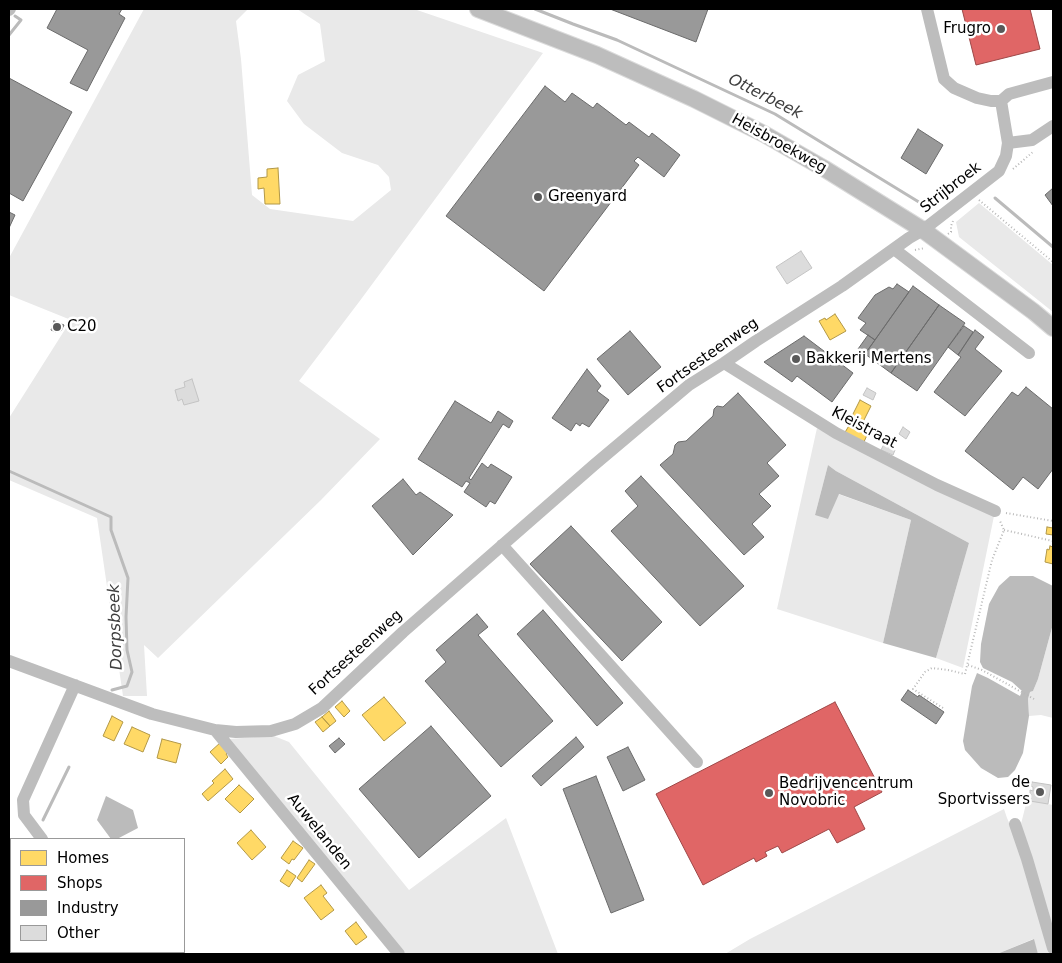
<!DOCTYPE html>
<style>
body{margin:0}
#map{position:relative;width:1062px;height:963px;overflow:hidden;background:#fff;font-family:"DejaVu Sans",sans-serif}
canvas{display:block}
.frame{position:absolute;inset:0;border:10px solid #000;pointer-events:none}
.legend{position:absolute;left:10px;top:838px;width:175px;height:115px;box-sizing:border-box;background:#fff;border:1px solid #999;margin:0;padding:6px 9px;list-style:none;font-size:15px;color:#000}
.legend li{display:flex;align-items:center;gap:10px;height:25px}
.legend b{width:25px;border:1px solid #999}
</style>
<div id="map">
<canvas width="1062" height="963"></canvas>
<div class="frame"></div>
<ul class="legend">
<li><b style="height:14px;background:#ffd966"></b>Homes</li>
<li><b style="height:14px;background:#e06666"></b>Shops</li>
<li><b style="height:14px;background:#999"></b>Industry</li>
<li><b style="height:14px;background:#dcdcdc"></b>Other</li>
</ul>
</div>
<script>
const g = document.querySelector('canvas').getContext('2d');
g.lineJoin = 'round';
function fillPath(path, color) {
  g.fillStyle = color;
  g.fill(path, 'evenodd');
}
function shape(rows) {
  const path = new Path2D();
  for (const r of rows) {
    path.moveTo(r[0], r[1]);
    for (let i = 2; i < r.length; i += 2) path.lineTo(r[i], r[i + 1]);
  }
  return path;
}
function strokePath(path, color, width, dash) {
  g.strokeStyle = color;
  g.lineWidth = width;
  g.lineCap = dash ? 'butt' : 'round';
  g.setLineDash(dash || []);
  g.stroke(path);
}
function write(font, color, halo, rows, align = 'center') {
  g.font = font + ' "DejaVu Sans",sans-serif';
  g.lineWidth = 5;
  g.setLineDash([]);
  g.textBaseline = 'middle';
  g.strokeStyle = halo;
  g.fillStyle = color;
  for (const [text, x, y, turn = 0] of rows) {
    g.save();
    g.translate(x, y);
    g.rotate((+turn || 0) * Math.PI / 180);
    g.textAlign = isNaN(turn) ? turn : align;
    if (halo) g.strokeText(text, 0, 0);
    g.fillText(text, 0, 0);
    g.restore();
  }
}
fillPath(shape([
 [144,9,248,9,236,21,241,59,252,195,270,209,353,221,391,190,389,177,378,165,342,153,304,124,287,101,298,75,325,61,320,24,297,9,414,9,543,53,359,302,299,381,380,439,321,500,158,658,144,645,147,696,123,696,97,518,9,480,9,418,71,320,9,295,9,258],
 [979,203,1053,265,1053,312,959,237,956,222],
 [817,428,994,516,963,668,936,658,969,543,836,471,828,465,815,515,838,494,911,520,883,643,777,609],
 [1053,624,1053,718,1041,715,1029,716,1028,699,1030,692,1033,691,1038,679],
 [274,736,289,742,409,890,506,818,558,954,406,954,228,739],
 [1027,800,1053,805,1053,927,1021,824],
 [1004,809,1007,818,1017,841,1052,954,1038,954,1033,939,997,954,725,954,750,939]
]), '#e9e9e9');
fillPath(shape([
 [828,465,836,471,969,543,936,658,883,643,911,520,839,494,828,519,815,515],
 [1010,576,1033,576,1053,586,1053,624,1038,679,1033,691,1030,692,1028,699,1029,716,1023,753,1015,770,1008,777,998,778,981,768,965,750,963,741,972,686,977,673,988,678,1020,696,1022,691,1012,682,983,668,980,662,981,644,989,604,999,586],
 [106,796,133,810,138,828,117,839,111,839,97,820],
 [1034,939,1038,954,997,954]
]), '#bbb');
const homes = shape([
 [278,168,280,204,265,204,264,188,258,189,258,178,267,177,267,169,278,168],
 [835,314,846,331,830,340,819,321,825,318,826,320,835,314],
 [860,400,871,406,860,428,849,422,860,400],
 [850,424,868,433,863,444,844,434,850,424],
 [1047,527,1053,528,1053,535,1046,534,1047,527],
 [1050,546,1053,547,1053,564,1045,562,1047,549,1049,550,1050,546],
 [384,697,406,723,384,741,362,715,384,697],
 [342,701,350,711,344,717,335,707,342,701],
 [329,711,336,721,330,726,322,717,329,711],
 [112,716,123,722,114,741,103,736,112,716],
 [322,717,330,726,323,732,315,722,322,717],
 [132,727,150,735,143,752,124,744,132,727],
 [162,739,181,744,176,763,157,758,162,739],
 [221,742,229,751,226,754,228,757,221,764,210,752,221,742],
 [225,769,233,779,208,801,202,794,214,783,212,781,225,769],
 [239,785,254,799,240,813,225,799,239,785],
 [251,830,266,847,252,860,237,843,251,830],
 [293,841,303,848,294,860,292,859,289,864,281,858,293,841],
 [309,860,315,864,302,882,297,878,309,860],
 [287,870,296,876,289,887,280,881,287,870],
 [321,885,327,893,323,896,334,910,321,920,304,898,321,885],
 [356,922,367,937,356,945,345,931,356,922]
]);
fillPath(homes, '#ffd966');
strokePath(homes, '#b29847', 1);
const shops = shape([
 [962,9,1030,9,1040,49,976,65,962,9],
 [835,702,882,792,854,807,865,829,837,843,829,829,782,853,778,846,765,852,767,856,756,862,754,858,703,885,656,794,835,702]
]);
fillPath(shops, '#e06666');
strokePath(shops, '#9d4747', 1);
const industry = shape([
 [57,9,122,9,119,14,125,18,87,91,70,83,88,50,47,28,57,9],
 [610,9,708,9,696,42,610,9],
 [9,78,72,112,23,201,9,193,9,78],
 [545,86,565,102,572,93,593,108,597,103,626,125,629,122,649,137,652,133,680,155,664,177,638,157,634,161,639,165,544,291,446,216,545,86],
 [918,129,943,145,926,174,901,158,918,129],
 [1053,188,1053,206,1045,195,1053,188],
 [9,212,15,215,9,228,9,212],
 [897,284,909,292,875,340,860,330,866,323,858,318,875,295,889,287,893,289,897,284],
 [913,286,939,305,891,373,865,354,913,286],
 [939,305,965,323,917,391,891,373,939,305],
 [54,321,64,325,61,331,57,329,56,332,51,330,54,321],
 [964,326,973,332,958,355,948,347,964,326],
 [975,330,984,337,975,349,1002,371,965,416,934,392,961,357,958,355,975,330],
 [630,331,661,367,628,395,597,359,630,331],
 [868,335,875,340,865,354,858,349,868,335],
 [804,336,853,373,832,402,797,376,792,382,764,362,804,336],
 [843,354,850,360,847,364,840,358,843,354],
 [587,369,601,386,597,391,609,400,589,427,582,423,580,426,576,423,571,431,552,418,587,369],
 [1026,387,1053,409,1053,469,1038,489,1023,477,1013,490,965,451,1012,392,1018,396,1026,387],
 [738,393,786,445,767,463,779,476,759,494,771,506,752,524,764,537,744,555,660,465,673,454,675,445,678,442,686,441,713,416,714,409,717,406,723,407,738,393],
 [455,401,491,423,498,411,513,421,509,428,503,424,469,478,471,480,482,463,488,468,491,464,512,477,495,504,490,501,486,507,464,492,470,483,466,481,462,487,418,459,455,401],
 [641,476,744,586,700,626,611,531,638,506,625,491,641,476],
 [403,479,416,495,420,492,453,515,413,555,372,506,403,479],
 [571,526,662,622,622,661,530,564,571,526],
 [543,610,623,703,597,726,517,634,543,610],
 [477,614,488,627,478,635,553,721,501,767,425,681,446,662,436,650,477,614],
 [908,690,918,697,919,695,944,712,936,724,901,700,908,690],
 [431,726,491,796,419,858,359,789,431,726],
 [576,737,584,747,541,786,532,776,576,737],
 [339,738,345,744,335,753,329,746,339,738],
 [628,747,645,780,623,791,607,757,628,747],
 [596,776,644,900,611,913,563,789,596,776]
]);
fillPath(industry, '#999');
strokePath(industry, '#6b6b6b', 1);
strokePath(shape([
 [535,9,573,24,617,40,775,114,927,207,967,176],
 [9,35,21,20,15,16],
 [995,198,1053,247],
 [9,471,111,517,111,530,128,578,126,617,127,650,132,672,127,686,112,690],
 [43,820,69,767],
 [9,921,11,913]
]), '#bbb', 3);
const building = shape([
 [801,251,812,268,787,284,776,267,801,251],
 [192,379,199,401,184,405,182,399,178,401,175,390,185,387,184,382,192,379],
 [867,388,876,393,873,400,863,395,867,388],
 [903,427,910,432,906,439,899,434,903,427],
 [884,444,895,450,893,455,881,450,884,444],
 [1032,782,1051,785,1048,804,1030,801,1031,794,1030,794,1030,790,1033,791,1033,787,1031,786,1032,782]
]);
fillPath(building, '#dcdcdc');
strokePath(building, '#c4c4c4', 1);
const major = shape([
 [478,9,597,55,694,99,764,134,825,169,923,230,1034,312,1053,328]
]);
strokePath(major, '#dbdbdb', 18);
strokePath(shape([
 [1013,169,1034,151],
 [979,200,1053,262],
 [948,234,951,232,951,226,953,221],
 [915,250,925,248],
 [1006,513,1053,521],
 [1004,530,1053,541],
 [968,665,982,670,1034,699],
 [943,708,913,689,925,672,932,668,948,670,965,674,992,560,1004,530,1000,521]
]), '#b8b8b8', 2, [1, 2.5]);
strokePath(shape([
 [927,9,944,79,954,88,977,98,991,101,1001,101,1009,94,1053,82],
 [9,10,10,9],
 [1008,143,1032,140,1053,126],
 [894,249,1029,353],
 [724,363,836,433,937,485,995,511],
 [502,545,697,762],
 [9,661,152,714,215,730,236,732,271,731,295,724,322,708,403,632,594,465,689,385,724,363,756,341,842,286,909,238,923,230,999,171,1006,156,1008,143,1001,101],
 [215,730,399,954],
 [1015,824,1027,859,1053,948],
 [42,839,24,815,23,800,75,685],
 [48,954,49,952]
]), '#bdbdbd', 12);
strokePath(major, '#bdbdbd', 16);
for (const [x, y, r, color] of [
 [1001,29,5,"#595959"],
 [538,197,5,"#595959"],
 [57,327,5,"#595959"],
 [796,359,5,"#595959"],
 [1040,792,5,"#595959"],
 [769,793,5,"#595959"]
]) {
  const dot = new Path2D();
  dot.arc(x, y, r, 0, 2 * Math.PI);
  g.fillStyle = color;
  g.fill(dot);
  strokePath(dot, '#fff', 2);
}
write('15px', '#000', '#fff', [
 ["Frugro",991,29,"right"],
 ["Greenyard",548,197],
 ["C20",67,327],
 ["Bakkerij Mertens",806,359],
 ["de",1030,783,"right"],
 ["Sportvissers",1030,800,"right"],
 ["Bedrijvencentrum",779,784],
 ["Novobric",779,801]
], 'left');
write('15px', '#000', '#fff', [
 ["Heisbroekweg",779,144,29],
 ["Strijbroek",951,188,-38],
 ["Fortsesteenweg",708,356,-35],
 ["Kleistraat",864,428,28],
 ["Fortsesteenweg",356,653,-42],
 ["Auwelanden",319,832,51]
]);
write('italic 16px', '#3f3f3f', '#fff', [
 ["Otterbeek",765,97,27],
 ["Dorpsbeek",116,627,-92]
]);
</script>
